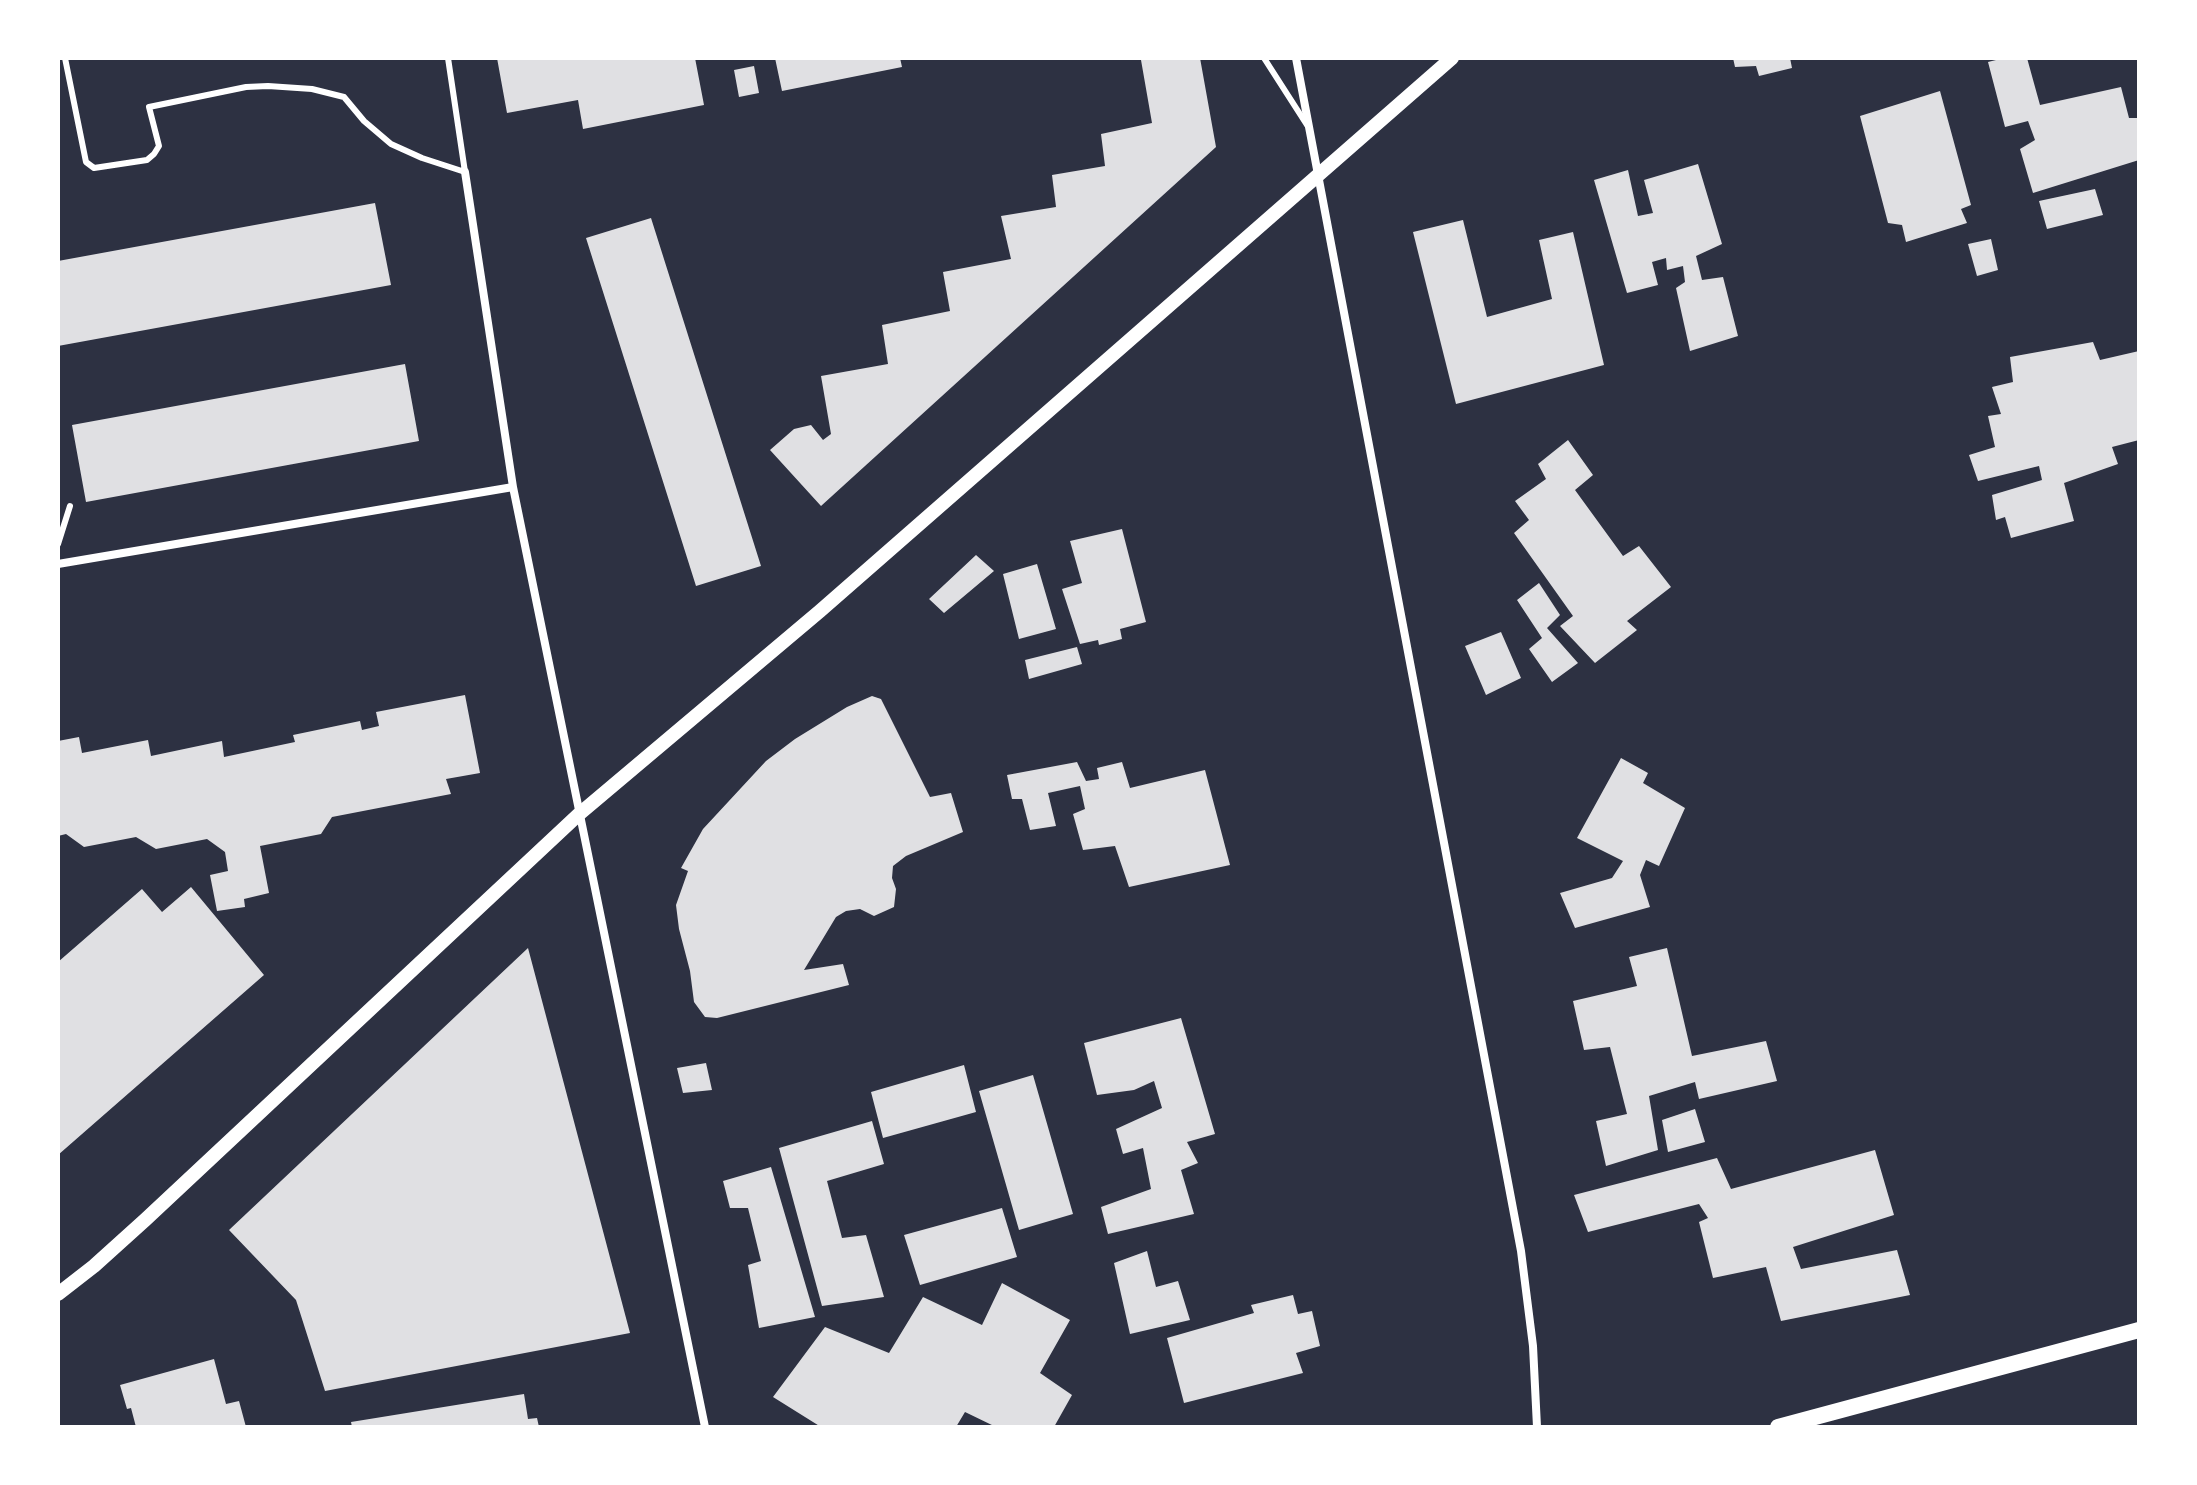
<!DOCTYPE html>
<style>
body{margin:0}
#map{position:relative;width:2197px;height:1485px;overflow:hidden;background:#2d3142;font-family:Ubuntu,sans-serif}
canvas{display:block}
.frame{position:absolute;inset:0;border:60px solid #fff;pointer-events:none}
</style>
<div id="map">
<canvas width="2197" height="1485"></canvas>
<div class="frame"></div>
</div>
<script>
const g = document.querySelector('canvas').getContext('2d');
g.lineJoin = 'round';
function fillPath(path, color) {
  g.fillStyle = color;
  g.fill(path, 'evenodd');
}
function shape(rows) {
  const path = new Path2D();
  for (const r of rows) {
    path.moveTo(r[0], r[1]);
    for (let i = 2; i < r.length; i += 2) path.lineTo(r[i], r[i + 1]);
  }
  return path;
}
function strokePath(path, color, width, dash) {
  g.strokeStyle = color;
  g.lineWidth = width;
  g.lineCap = dash ? 'butt' : 'round';
  g.setLineDash(dash || []);
  g.stroke(path);
}
fillPath(shape([
 [497,58,695,58,704,105,583,129,578,100,507,113],
 [775,58,900,58,902,67,782,91],
 [1151,58,1200,58,1216,147,821,506,770,450,794,429,811,425,823,440,831,434,821,376,888,364,882,325,950,311,943,272,1011,259,1001,216,1056,207,1052,175,1105,166,1101,134,1152,123,1141,60],
 [1733,58,1790,58,1792,68,1759,76,1756,66,1735,67],
 [2004,58,2027,58,2040,105,2121,87,2129,118,2139,118,2139,160,2033,193,2020,149,2035,140,2028,121,2005,127,1988,62],
 [754,66,759,93,739,97,734,70],
 [1940,91,1971,205,1961,209,1967,223,1906,242,1902,225,1888,223,1860,116],
 [1698,164,1722,244,1696,256,1702,280,1723,277,1738,336,1690,351,1676,288,1685,282,1683,266,1667,270,1666,258,1652,262,1658,285,1627,293,1594,180,1628,170,1638,216,1653,213,1644,180],
 [2095,189,2103,215,2047,229,2039,201],
 [375,203,391,285,58,346,58,261],
 [651,218,761,566,696,586,586,238],
 [1463,220,1487,317,1552,299,1539,240,1573,232,1604,365,1456,404,1413,232],
 [1991,239,1998,270,1977,276,1968,244],
 [2093,342,2100,360,2139,351,2139,440,2112,447,2118,464,2064,483,2074,521,2011,538,2005,517,1996,520,1992,495,2042,480,2039,466,1978,481,1969,455,1995,447,1988,416,2001,414,1992,387,2013,382,2010,357],
 [405,364,419,441,86,502,72,425],
 [1568,440,1593,475,1575,490,1623,556,1639,546,1671,587,1627,621,1637,630,1595,663,1560,626,1573,616,1514,533,1529,520,1515,501,1546,479,1538,464],
 [1122,529,1146,622,1120,629,1122,639,1099,645,1098,640,1080,644,1062,589,1082,583,1070,541],
 [976,555,994,571,944,613,929,599],
 [1037,564,1056,629,1019,639,1003,574],
 [1539,583,1560,615,1547,628,1578,663,1552,682,1529,649,1542,638,1517,600],
 [1501,632,1521,678,1486,695,1465,646],
 [1077,647,1082,664,1029,679,1025,660],
 [465,695,480,773,446,779,451,794,332,817,321,834,260,846,269,893,244,899,245,907,217,911,210,875,228,871,225,852,207,839,156,849,136,837,84,847,66,834,58,836,58,741,79,737,82,753,148,740,151,756,222,741,224,757,295,742,293,735,360,721,362,730,379,726,376,712],
 [872,696,881,699,930,797,951,793,963,832,906,856,893,866,892,878,896,889,894,907,874,916,860,909,846,911,836,917,804,970,843,964,849,985,717,1018,705,1017,694,1002,690,971,679,929,676,905,688,871,681,868,703,829,766,761,795,739,847,707],
 [1621,758,1648,773,1643,783,1685,808,1659,866,1646,860,1640,875,1650,907,1575,928,1560,893,1612,878,1623,861,1577,838],
 [1077,762,1086,781,1099,779,1097,768,1122,762,1130,788,1205,770,1230,865,1129,887,1115,846,1083,850,1073,814,1085,809,1080,786,1048,793,1056,826,1030,830,1022,799,1012,799,1007,775],
 [191,887,264,975,58,1155,58,962,142,889,162,912],
 [528,948,630,1333,325,1391,296,1300,229,1230],
 [1667,948,1692,1056,1766,1041,1777,1081,1699,1099,1695,1082,1649,1096,1658,1150,1606,1166,1596,1121,1627,1114,1610,1047,1584,1050,1573,1001,1637,986,1629,957],
 [1181,1018,1215,1134,1187,1142,1198,1163,1181,1170,1194,1214,1108,1234,1101,1207,1151,1189,1143,1148,1123,1154,1116,1129,1162,1108,1154,1081,1134,1090,1097,1095,1084,1043],
 [706,1063,712,1090,683,1093,677,1068],
 [964,1065,976,1112,883,1138,871,1092],
 [1033,1075,1073,1214,1019,1230,979,1091],
 [1695,1109,1705,1142,1668,1152,1662,1120],
 [872,1121,884,1164,827,1181,842,1238,866,1235,884,1297,822,1306,779,1148],
 [1875,1150,1894,1215,1793,1247,1801,1269,1897,1250,1910,1295,1781,1321,1766,1267,1713,1278,1699,1222,1708,1218,1699,1204,1588,1232,1574,1195,1717,1158,1731,1189],
 [771,1167,815,1317,759,1328,748,1265,761,1261,748,1208,730,1208,723,1181],
 [1002,1208,1017,1257,920,1285,904,1235],
 [1147,1251,1156,1287,1178,1281,1190,1320,1130,1334,1114,1263],
 [1002,1283,1070,1320,1040,1373,1072,1395,1054,1427,996,1427,965,1412,956,1427,821,1427,773,1397,825,1327,889,1353,923,1297,982,1325],
 [1293,1295,1298,1314,1312,1311,1320,1346,1296,1353,1303,1373,1184,1403,1167,1338,1254,1313,1251,1305],
 [214,1359,226,1404,239,1401,246,1427,136,1427,131,1408,127,1409,120,1385],
 [524,1394,528,1419,537,1418,539,1427,352,1427,351,1422]
]), '#e0e0e3');
strokePath(shape([
 [65,58,86,162,94,168,147,160,154,154,159,146,149,107,246,87,268,86,312,89,344,97,364,121,391,144,422,158,465,172,448,58],
 [1264,58,1307,125],
 [58,544,70,506]
]), '#fff', 6);
strokePath(shape([
 [1296,58,1521,1251,1533,1346,1537,1427],
 [465,172,513,487,705,1427],
 [58,564,513,487]
]), '#fff', 8);
strokePath(shape([
 [58,1294,94,1266,145,1220,578,815,820,611,1452,58]
]), '#fff', 14);
strokePath(shape([
 [1778,1427,2139,1330]
]), '#fff', 16);
</script>
